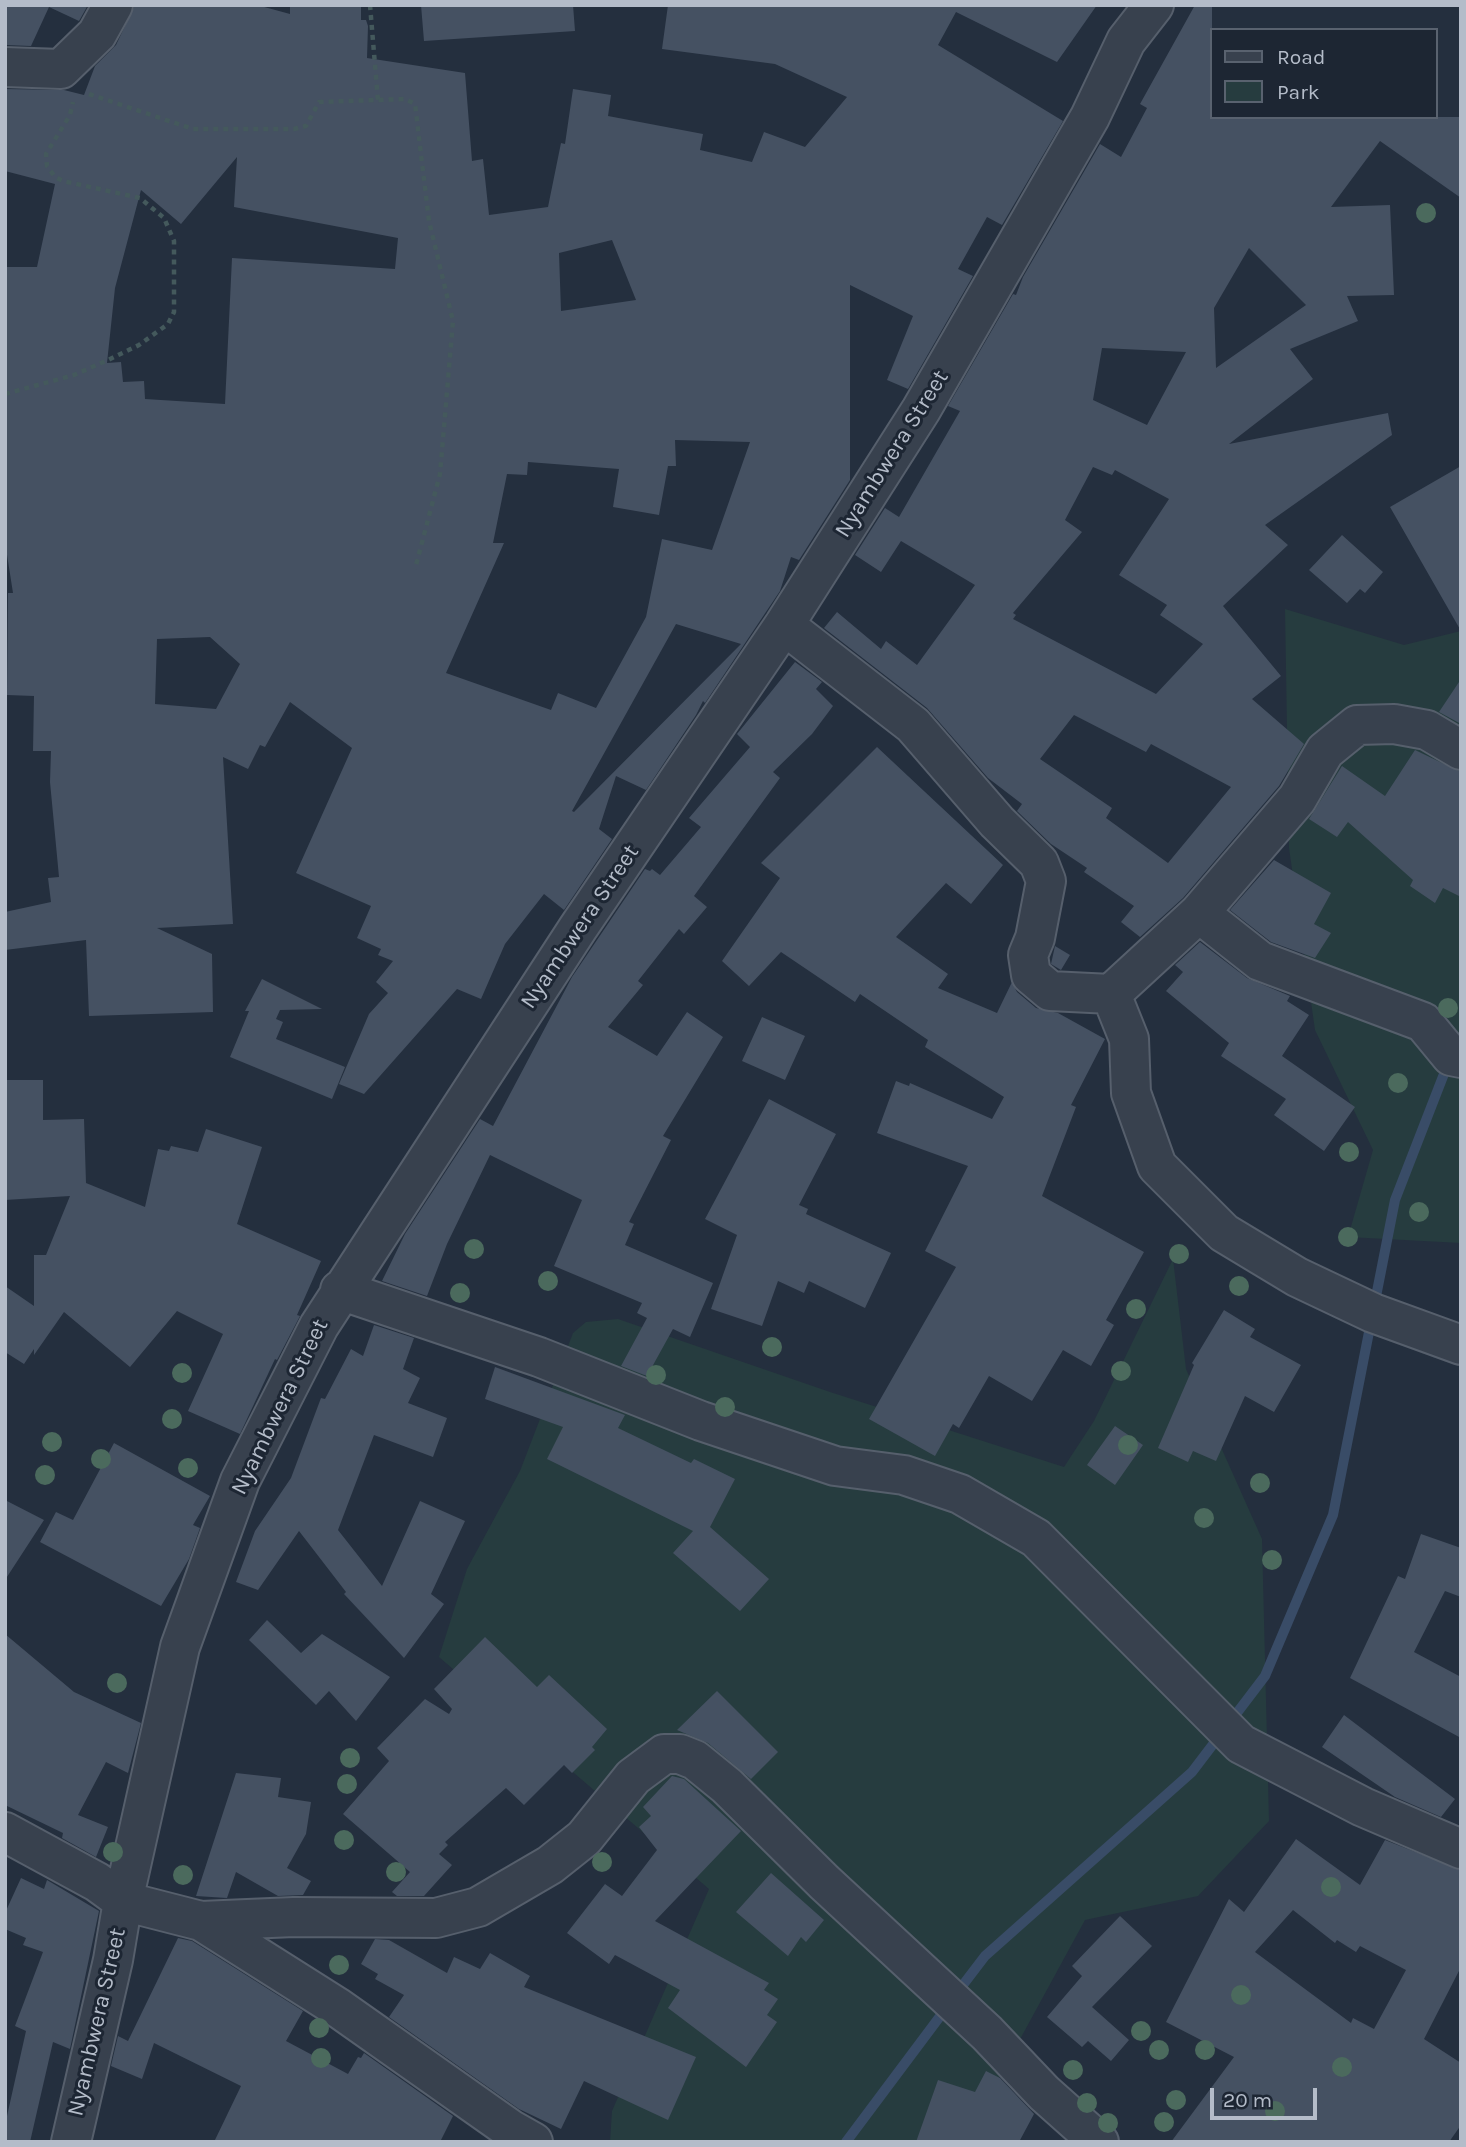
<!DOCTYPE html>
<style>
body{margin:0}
#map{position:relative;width:1466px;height:2147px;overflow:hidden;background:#242f3e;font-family:Karla,sans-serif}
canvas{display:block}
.frame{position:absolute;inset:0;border:7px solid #b4bcc9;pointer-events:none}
.legend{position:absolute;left:1210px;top:28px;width:228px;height:91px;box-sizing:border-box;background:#1d2633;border:2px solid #59626f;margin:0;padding:9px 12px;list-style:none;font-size:21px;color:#b4bcc9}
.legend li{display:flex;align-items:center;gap:14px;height:35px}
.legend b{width:35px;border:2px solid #59626f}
.scale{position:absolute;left:1210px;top:2088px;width:107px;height:32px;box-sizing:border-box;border:4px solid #b4bcc9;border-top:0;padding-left:9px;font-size:21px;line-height:24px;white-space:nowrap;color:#b4bcc9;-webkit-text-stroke:5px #1d2633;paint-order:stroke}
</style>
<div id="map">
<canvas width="1466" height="2147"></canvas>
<div class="frame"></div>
<ul class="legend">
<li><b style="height:9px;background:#38414e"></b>Road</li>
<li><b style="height:19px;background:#263c3f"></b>Park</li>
</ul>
<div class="scale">20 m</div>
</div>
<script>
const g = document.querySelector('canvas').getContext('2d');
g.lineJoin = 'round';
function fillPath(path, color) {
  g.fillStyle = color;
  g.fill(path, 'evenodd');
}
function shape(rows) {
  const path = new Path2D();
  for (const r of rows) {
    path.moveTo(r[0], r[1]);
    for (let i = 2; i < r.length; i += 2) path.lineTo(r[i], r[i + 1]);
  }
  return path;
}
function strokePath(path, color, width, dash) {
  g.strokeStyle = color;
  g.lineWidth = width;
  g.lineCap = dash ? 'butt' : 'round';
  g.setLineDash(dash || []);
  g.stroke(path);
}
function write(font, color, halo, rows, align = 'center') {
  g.font = font + ' Karla,sans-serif';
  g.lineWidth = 6;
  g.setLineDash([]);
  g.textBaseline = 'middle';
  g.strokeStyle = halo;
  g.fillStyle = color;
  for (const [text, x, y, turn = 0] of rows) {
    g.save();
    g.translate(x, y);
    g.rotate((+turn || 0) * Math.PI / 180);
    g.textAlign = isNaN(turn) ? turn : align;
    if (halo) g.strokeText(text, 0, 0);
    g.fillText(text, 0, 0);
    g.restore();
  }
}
fillPath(shape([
 [1285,609,1404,645,1461,631,1461,1243,1348,1237,1373,1150,1315,1030,1289,848],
 [1173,1259,1186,1369,1262,1539,1269,1821,1198,1896,1085,1920,964,2142,610,2142,612,2111,709,1889,439,1657,467,1569,520,1471,573,1333,586,1322,618,1319,830,1392,1064,1467,1094,1421]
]), '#263c3f');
strokePath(shape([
 [956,1994,985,1956,1192,1772,1265,1676,1333,1515,1395,1200,1449,1061],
 [846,2142,947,2007]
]), '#394c67', 10);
fillPath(shape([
 [5,5,88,5,79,21,49,7,31,46,5,45],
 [135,5,257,5,290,14,290,5,361,6,361,20,366,20,368,26,367,58,465,73,472,161,483,159,489,215,548,207,561,143,565,144,573,89,611,95,608,116,703,134,700,150,752,162,764,132,805,147,847,97,775,64,662,49,668,5,1097,5,1057,62,956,12,938,45,1063,121,1002,225,987,217,958,269,973,276,908,389,887,380,913,316,850,285,850,480,799,560,791,557,780,591,705,703,703,701,696,715,646,790,616,776,599,829,612,839,564,910,544,894,505,944,481,999,457,989,364,1094,339,1084,369,1014,388,993,376,982,393,961,378,955,381,949,357,938,371,906,296,873,352,748,290,702,265,747,260,745,248,769,223,757,233,924,157,928,212,954,213,1012,89,1016,86,940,5,950,5,912,51,902,48,878,59,877,50,782,51,751,33,751,34,696,7,695,8,593,13,593,5,542,5,267,37,267,55,184,5,171,5,89,64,90,84,95,95,66,116,45],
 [237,157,234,207,398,238,395,269,232,258,225,404,145,399,144,381,123,382,121,362,107,363,115,288,141,190,181,224],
 [612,240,636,300,561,311,559,253],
 [675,440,750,442,712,550,662,539,646,617,596,708,558,693,551,710,446,673,504,543,493,543,507,474,527,475,528,462,619,469,613,507,659,515,668,466,676,466],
 [676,624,741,644,574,812,572,811],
 [210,637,240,664,216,709,155,704,157,639],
 [421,5,573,5,575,31,424,41],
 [1195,5,1212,5,1212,117,1461,117,1461,198,1380,141,1331,207,1390,205,1394,295,1347,296,1358,321,1290,349,1313,379,1229,444,1388,413,1392,435,1265,525,1288,545,1223,606,1281,676,1252,699,1304,744,1279,786,1183,898,1140,937,1121,922,1134,906,1084,872,1087,868,1051,844,1017,811,1022,804,988,778,927,708,824,628,837,612,881,649,886,641,917,665,975,585,901,541,881,572,855,555,885,508,899,517,960,411,948,406,1013,294,1016,295,1023,277,1100,144,1121,157,1147,108,1140,104],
 [1249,248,1306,305,1216,368,1214,308],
 [1102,348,1186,352,1147,425,1093,400],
 [1093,467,1112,475,1115,470,1169,499,1119,575,1167,605,1160,615,1203,644,1156,694,1013,619,1016,615,1013,613,1082,532,1065,520],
 [1074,715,1146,752,1151,744,1231,787,1168,863,1106,818,1112,808,1040,759],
 [1461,466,1461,631,1390,507],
 [1342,535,1383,572,1365,593,1360,589,1347,603,1309,570],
 [795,662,822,682,816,689,833,706,812,734,773,772,780,778,694,896,707,907,684,934,679,929,638,981,643,985,608,1027,657,1056,687,1012,723,1037,663,1136,671,1140,629,1222,634,1224,625,1245,713,1283,690,1337,673,1329,647,1376,621,1366,647,1318,637,1313,642,1303,554,1266,582,1200,490,1155,447,1244,427,1296,382,1281,405,1234,480,1119,493,1126,572,977,645,869,650,871,652,869,660,875,701,827,689,818,750,747,737,734],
 [1461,679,1461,724,1439,712],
 [877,747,1003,865,971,904,946,883,896,937,948,974,938,988,997,1013,1012,982,1017,992,1036,1008,1058,1013,1105,1039,1071,1105,1076,1107,1042,1196,1144,1252,1106,1320,1114,1325,1091,1366,1063,1350,1032,1401,989,1376,959,1428,953,1424,935,1456,869,1419,956,1267,925,1251,968,1166,877,1133,896,1081,909,1086,910,1083,992,1119,1004,1097,925,1047,928,1040,860,994,855,1002,781,952,749,986,722,961,780,878,761,863],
 [1415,750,1461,772,1461,897,1443,888,1435,903,1410,886,1413,880,1348,822,1337,837,1309,819,1342,766,1385,796],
 [1274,860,1331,893,1314,924,1331,933,1315,958,1271,942,1230,910],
 [1200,942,1247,978,1290,996,1287,1001,1309,1015,1282,1056,1355,1107,1324,1151,1274,1115,1286,1099,1221,1056,1229,1043,1166,991,1183,972,1175,965],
 [1055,946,1070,955,1061,970,1051,964],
 [262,979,322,1009,280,1010,276,1019,283,1022,276,1039,345,1067,332,1099,230,1057,249,1011,245,1011],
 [762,1017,805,1036,785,1080,742,1061],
 [5,1080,43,1080,43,1120,84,1119,86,1183,145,1207,158,1149,169,1151,171,1146,198,1152,206,1129,262,1147,237,1224,321,1261,297,1315,300,1316,277,1360,275,1359,240,1434,188,1411,223,1334,177,1311,130,1367,64,1312,34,1355,34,1349,24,1364,5,1352,5,1286,34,1306,34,1255,46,1255,70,1196,5,1200],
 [769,1099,836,1134,799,1205,808,1209,806,1214,891,1253,865,1308,809,1281,804,1293,778,1281,762,1326,711,1309,737,1235,705,1219],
 [1224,1310,1255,1329,1250,1337,1301,1365,1274,1412,1245,1396,1216,1461,1193,1451,1188,1462,1158,1448,1194,1365,1192,1363],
 [374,1325,414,1338,403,1369,420,1378,408,1403,447,1418,433,1457,374,1435,338,1530,382,1586,420,1501,465,1521,431,1594,444,1604,404,1658,344,1594,346,1592,299,1531,258,1590,236,1582,255,1531,291,1478,321,1398,325,1399,351,1349,363,1356],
 [495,1367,625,1415,618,1428,691,1463,694,1459,735,1479,710,1527,769,1579,740,1611,673,1553,693,1531,547,1459,563,1427,485,1399],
 [1115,1426,1143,1445,1115,1485,1087,1465],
 [114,1443,210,1496,193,1525,200,1528,189,1559,161,1606,40,1542,56,1512,73,1520],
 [5,1500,44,1520,5,1580],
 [1421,1534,1461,1548,1461,1597,1445,1591,1414,1652,1461,1677,1461,1738,1350,1678,1398,1576,1405,1579],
 [267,1620,301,1653,322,1634,390,1677,356,1721,329,1691,316,1705,249,1640],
 [5,1634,74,1692,141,1723,128,1773,106,1762,78,1815,108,1827,96,1857,62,1838,63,1833,5,1805],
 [485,1637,537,1687,549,1675,607,1729,592,1747,595,1750,572,1773,564,1765,524,1805,506,1788,445,1842,448,1845,439,1854,452,1865,424,1896,397,1896,392,1892,410,1872,343,1814,389,1761,377,1748,425,1699,449,1714,452,1709,434,1689],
 [717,1691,778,1752,751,1779,708,1743,677,1730],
 [1344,1715,1455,1799,1441,1817,1395,1797,1322,1747],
 [236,1773,281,1778,278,1797,311,1802,306,1834,287,1868,311,1881,303,1895,278,1896,236,1872,227,1898,196,1896],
 [672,1776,684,1779,741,1831,655,1921,769,1983,764,1990,778,1999,767,2015,777,2022,746,2067,668,2008,680,1990,615,1955,609,1964,567,1933,605,1884,622,1896,657,1850,639,1827,651,1816,643,1807],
 [1296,1839,1360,1885,1385,1840,1461,1870,1461,1967,1424,2039,1461,2063,1461,2125,1449,2142,1171,2142,1234,2057,1166,2022,1229,1899,1244,1912],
 [1293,1910,1335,1943,1337,1940,1356,1952,1360,1946,1406,1970,1374,2029,1353,2018,1351,2023,1255,1952],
 [771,1873,824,1920,806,1942,801,1937,788,1956,736,1912],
 [21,1878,44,1889,47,1880,99,1911,70,2049,53,2042,30,2142,5,2142,5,2125,26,2031,15,2026,43,1952,23,1945,26,1938,5,1929,5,1913],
 [1120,1916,1152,1946,1092,2007,1129,2040,1111,2061,1088,2041,1082,2047,1047,2017,1082,1976,1072,1966],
 [178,1938,192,1941,303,2011,286,2041,348,2074,358,2057,361,2058,364,2053,453,2116,440,2142,214,2142,241,2086,154,2043,142,2079,111,2066,118,2036,128,2041],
 [375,1939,389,1940,447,1973,454,1957,480,1969,490,1953,530,1976,524,1987,696,2057,668,2120,584,2081,561,2129,519,2109,389,2017,404,1995,375,1979,378,1974,361,1964],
 [986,2071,1000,2078,1034,2114,1019,2142,916,2142,938,2080,975,2092]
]), '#455162');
const minor = shape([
 [5,67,61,69,97,34,113,5],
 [784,625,913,725,997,822,1039,863,1046,881,1035,938,1028,955,1031,975,1050,991,1111,994,1129,1039,1131,1093,1157,1166,1224,1233,1297,1277,1373,1313,1461,1345],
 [1199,913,1297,799,1325,751,1357,725,1394,724,1427,730,1461,750],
 [1111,994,1199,913,1260,961,1423,1022,1451,1056,1461,1058],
 [340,1290,539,1357,701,1421,835,1466,904,1475,960,1494,1036,1538,1241,1744,1363,1807,1461,1849],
 [5,1832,97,1882,123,1901,113,1960,71,2142],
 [201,1921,294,1917,436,1918,478,1907,550,1865,584,1838,633,1777,664,1754,680,1754,695,1760,727,1786,824,1882,987,2033,1044,2093,1099,2142],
 [533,2142,510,2129,337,2007,201,1921,123,1901,180,1647,240,1481,319,1326,578,928,784,625,921,410,1090,117,1126,41,1154,5]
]);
strokePath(minor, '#565f6c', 42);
strokePath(shape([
 [370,5,378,101],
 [89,94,193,129,294,129,306,126,319,102,405,99,415,104,429,221,453,321,440,474,415,569],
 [5,394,74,375,108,360,139,345,168,324,174,312,174,241,164,218,140,198,63,181,55,177,47,166,46,154,70,115,73,102]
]), '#44595c', 4.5, [5, 5]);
strokePath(minor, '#38414e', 38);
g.fillStyle = '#4b6a5d';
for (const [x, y] of [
 [1426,213],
 [1448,1008],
 [1398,1083],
 [1349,1152],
 [1419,1212],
 [1348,1237],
 [474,1249],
 [1179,1254],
 [548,1281],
 [1239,1286],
 [460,1293],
 [1136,1309],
 [772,1347],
 [1121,1371],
 [182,1373],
 [656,1375],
 [725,1407],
 [172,1419],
 [52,1442],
 [1128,1445],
 [101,1459],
 [188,1468],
 [45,1475],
 [1260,1483],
 [1204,1518],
 [1272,1560],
 [117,1683],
 [350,1758],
 [347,1784],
 [344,1840],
 [113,1852],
 [602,1862],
 [396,1872],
 [183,1875],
 [1331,1887],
 [339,1965],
 [1241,1995],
 [319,2028],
 [1141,2031],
 [1159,2050],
 [1205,2050],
 [321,2058],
 [1342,2067],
 [1073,2070],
 [1176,2100],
 [1087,2103],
 [1275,2111],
 [1164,2122],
 [1108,2123]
]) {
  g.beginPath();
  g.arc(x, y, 10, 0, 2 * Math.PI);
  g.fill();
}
write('23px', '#b4bcc9', '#1d2633', [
 ["Nyambwera Street",892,454,-58],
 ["Nyambwera Street",580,927,-56],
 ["Nyambwera Street",280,1407,-64],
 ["Nyambwera Street",97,2022,-77]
]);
</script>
